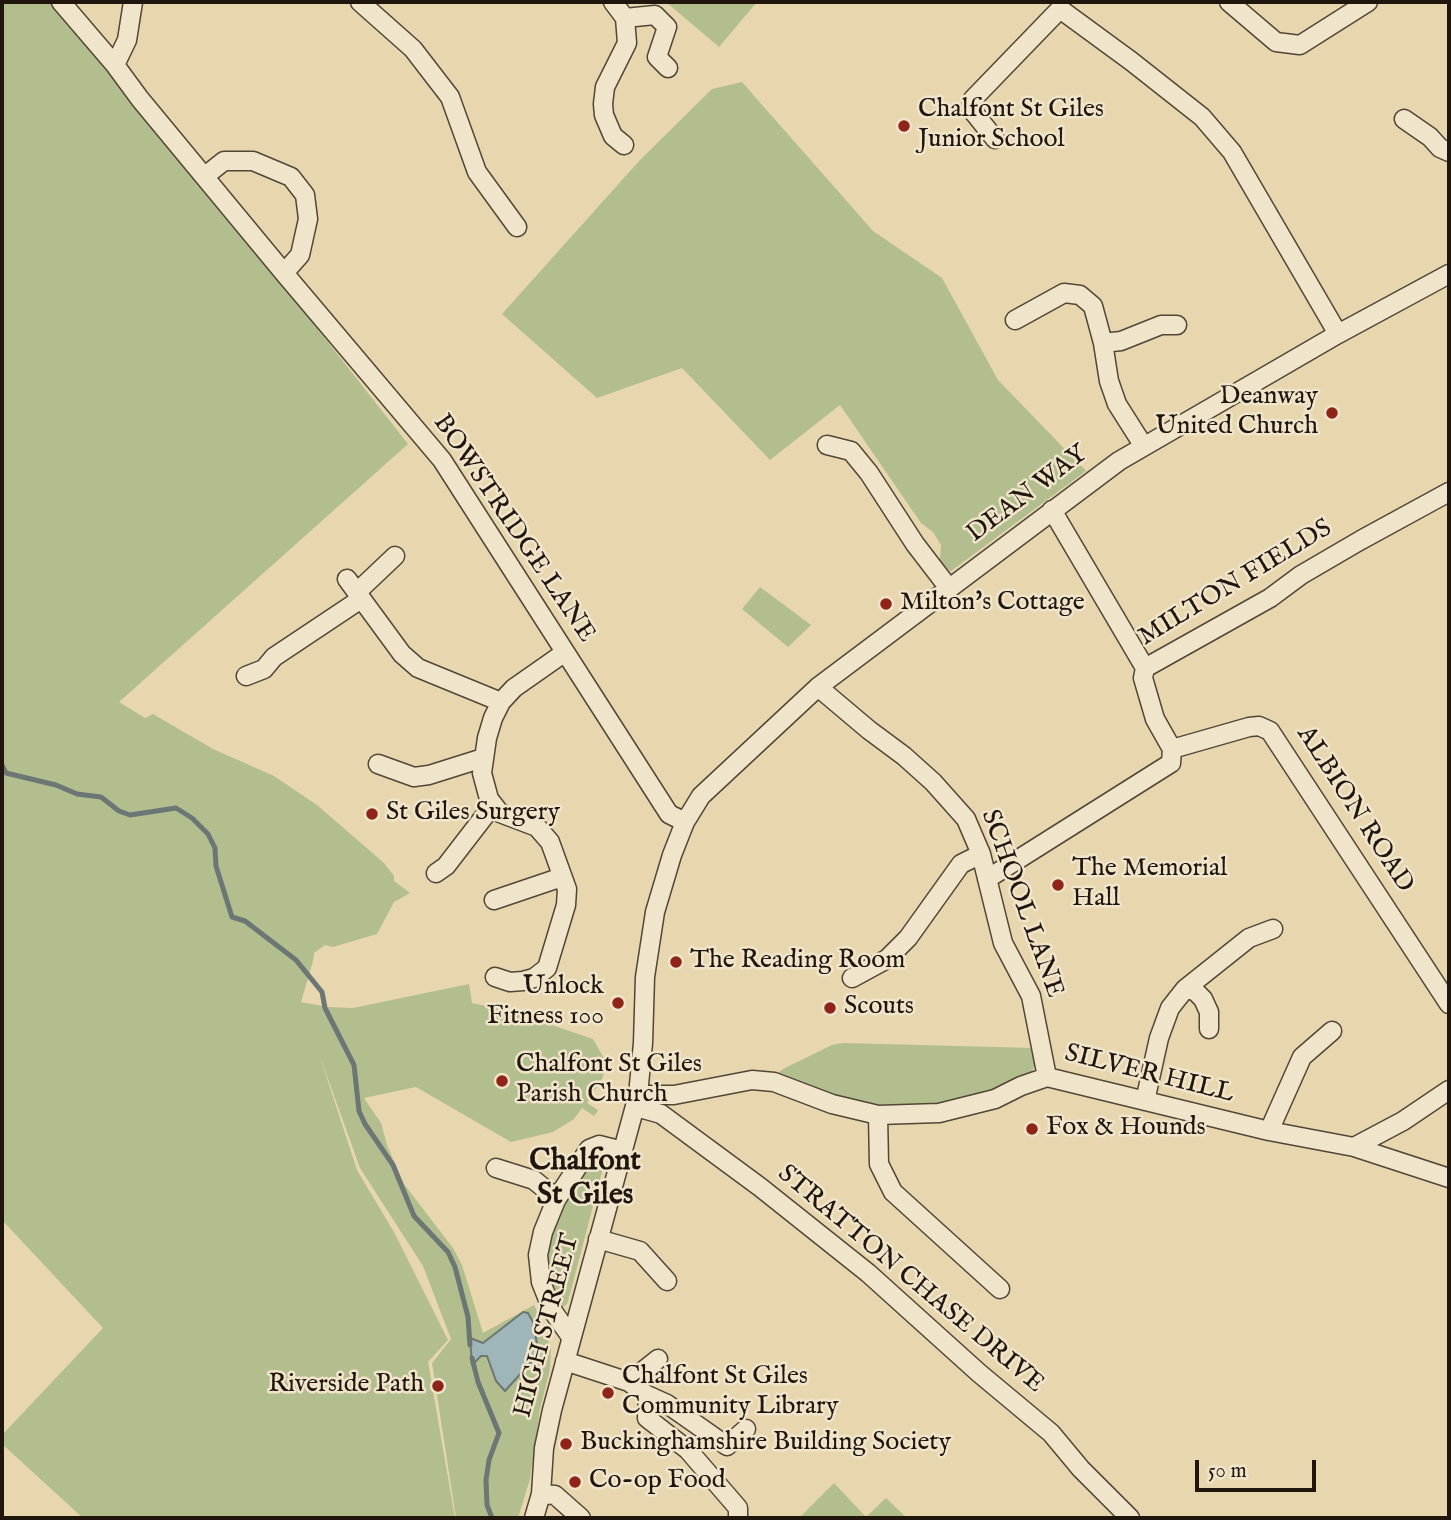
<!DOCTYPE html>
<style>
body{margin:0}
#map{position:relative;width:1451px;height:1520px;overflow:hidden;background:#e8d6af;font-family:"IM FELL English",serif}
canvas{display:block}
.frame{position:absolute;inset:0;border:4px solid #20160d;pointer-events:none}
.scale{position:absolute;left:1195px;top:1460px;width:121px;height:32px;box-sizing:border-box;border:4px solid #20160d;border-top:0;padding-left:9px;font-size:21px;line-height:24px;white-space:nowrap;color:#20160d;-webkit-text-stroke:5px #f0e4cb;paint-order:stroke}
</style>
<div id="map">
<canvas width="1451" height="1520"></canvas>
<div class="frame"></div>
<div class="scale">50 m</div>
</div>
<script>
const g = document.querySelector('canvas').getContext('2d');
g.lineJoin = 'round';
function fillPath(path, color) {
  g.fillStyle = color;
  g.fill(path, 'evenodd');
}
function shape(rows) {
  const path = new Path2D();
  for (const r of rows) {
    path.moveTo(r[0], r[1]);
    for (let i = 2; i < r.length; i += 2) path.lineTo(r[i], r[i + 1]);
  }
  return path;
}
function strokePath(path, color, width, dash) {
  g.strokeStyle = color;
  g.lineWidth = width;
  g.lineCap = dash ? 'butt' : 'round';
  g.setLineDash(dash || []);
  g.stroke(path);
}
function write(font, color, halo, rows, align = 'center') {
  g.font = font + ' "IM FELL English",serif';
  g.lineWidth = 5;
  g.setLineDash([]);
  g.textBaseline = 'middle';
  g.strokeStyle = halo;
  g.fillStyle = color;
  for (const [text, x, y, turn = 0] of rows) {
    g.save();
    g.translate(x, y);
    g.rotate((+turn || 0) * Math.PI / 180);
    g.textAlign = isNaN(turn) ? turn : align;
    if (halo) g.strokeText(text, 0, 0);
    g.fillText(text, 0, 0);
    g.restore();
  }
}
fillPath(shape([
 [2,2,62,3,408,444,119,702,145,718,153,714,213,749,274,776,317,805,384,863,394,876,394,881,410,893,394,902,377,934,333,947,325,945,314,953,313,961,301,1002,328,1007,353,1008,469,984,472,1003,510,1011,593,1039,606,1062,603,1077,587,1103,598,1110,594,1116,582,1108,574,1119,553,1132,511,1142,416,1087,364,1098,381,1123,387,1145,404,1184,453,1248,462,1265,483,1333,534,1305,544,1326,551,1350,550,1369,540,1409,530,1479,518,1518,456,1518,432,1363,451,1339,423,1266,360,1168,319,1054,357,1170,395,1234,448,1340,428,1362,455,1518,83,1518,2,1444,2,1435,103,1328,2,1220],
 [666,2,757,2,719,47],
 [742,82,873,231,942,278,998,380,1086,471,951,571,939,568,941,545,933,532,921,523,840,405,770,460,682,368,597,398,502,314,640,160,712,89],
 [760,587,811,625,788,647,742,609],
 [843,1043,1034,1048,1035,1065,1031,1073,1010,1080,991,1092,938,1106,879,1108,834,1098,779,1076,779,1072,783,1069,832,1045],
 [592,1157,602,1161,603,1168,571,1290,567,1304,563,1307,559,1306,555,1303,542,1257,563,1201],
 [834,1483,866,1517,886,1498,907,1518,799,1518]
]), '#b2be8d');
const water = shape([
 [523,1312,528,1313,533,1322,538,1349,531,1362,505,1391,496,1381,487,1356,481,1356,472,1365,470,1338,483,1343,523,1312]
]);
fillPath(water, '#9eb6b8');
strokePath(water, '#6c7674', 2);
strokePath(shape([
 [2,765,6,773,56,785,77,794,101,797,119,811,130,815,176,808,192,818,208,834,215,848,216,866,232,917,245,921,296,960,322,992,325,1008,354,1065,359,1111,365,1124,393,1165,414,1216,448,1252,455,1267,468,1317,470,1345],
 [472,1358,478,1382,499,1433,489,1460,486,1480,487,1505,492,1518]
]), '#6c7674', 5);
const minor = shape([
 [61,2,115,65,140,99,284,273,442,460,669,814,685,822],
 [360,2,413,49,450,97,477,172,517,227],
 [613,2,625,18,627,43,605,87,603,104,604,115,613,136,624,145],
 [1229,2,1276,42,1300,45,1368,2],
 [625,18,655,15,667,27,657,57,668,68],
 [115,65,127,40,133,2],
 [1404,119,1430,137,1440,148,1449,152],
 [995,139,971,109,973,99,1060,9,1131,61,1202,117,1232,152,1338,334],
 [205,176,224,161,253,161,291,177,305,195,308,219,300,255,284,273],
 [1015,320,1064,293,1080,295,1093,306,1103,343,1109,381,1117,404,1143,445],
 [1103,343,1121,341,1161,325,1177,325],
 [827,445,851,451,869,473,915,544,948,587],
 [1052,510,1145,668],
 [347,579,402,654,418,668,501,702],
 [357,592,395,556],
 [1145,668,1270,598,1301,575,1361,540,1449,492],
 [246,676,264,669,274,657,361,599],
 [818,687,869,730,904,756,933,782,966,819,981,854,1003,943,1031,996,1047,1077],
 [1172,749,1249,727,1259,726,1270,731,1449,1004],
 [378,764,414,777,429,775,483,758],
 [436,873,446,866,493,805],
 [987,879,1171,763,1172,749,1155,719,1143,678,1145,668],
 [494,900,562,877],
 [495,977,510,982,523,981,534,978,547,968,566,905,567,889,550,842,537,827,500,813,489,799,482,773,487,738,493,718,501,702,514,688,564,653],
 [852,978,887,959,908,938,961,864,981,854],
 [1185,989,1249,938,1273,929],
 [638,1095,674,1095,752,1080,774,1082,832,1104,878,1115,939,1113,995,1099,1021,1086,1047,1077,1269,1131,1354,1147,1449,1178],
 [1145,1101,1159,1038,1170,1008,1185,989,1195,991,1203,999,1209,1012,1209,1029],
 [636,1107,661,1114,760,1187,868,1273,979,1373,1051,1433,1081,1469,1130,1518],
 [878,1115,879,1164,893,1192,1000,1289],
 [1269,1131,1302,1057,1332,1031],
 [1354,1147,1403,1121,1449,1090],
 [496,1168,534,1180,557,1199],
 [598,1239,640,1251,667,1281],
 [571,1337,552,1310,541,1282,538,1255,543,1232,556,1200,589,1149,599,1145,623,1151],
 [565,1361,629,1382,648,1396,647,1418,688,1450,738,1508,738,1518],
 [629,1382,658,1359],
 [647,1395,667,1404,727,1446,746,1429],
 [541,1494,555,1495,581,1518],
 [534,1518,541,1494,544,1448,552,1410,638,1095,643,1043,645,977,655,912,672,855,685,822,701,796,818,687,1119,461,1338,334,1449,274]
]);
strokePath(minor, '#524636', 21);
strokePath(minor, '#f0e4cb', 18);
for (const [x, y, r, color] of [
 [904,126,7,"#8f2418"],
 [1332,413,7,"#8f2418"],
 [886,604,7,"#8f2418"],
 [372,814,7,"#8f2418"],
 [1058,885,7,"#8f2418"],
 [676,962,7,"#8f2418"],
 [618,1003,7,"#8f2418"],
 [830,1008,7,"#8f2418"],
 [502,1081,7,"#8f2418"],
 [1032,1129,7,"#8f2418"],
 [438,1386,7,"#8f2418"],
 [608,1393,7,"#8f2418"],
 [566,1444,7,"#8f2418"],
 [575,1482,7,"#8f2418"]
]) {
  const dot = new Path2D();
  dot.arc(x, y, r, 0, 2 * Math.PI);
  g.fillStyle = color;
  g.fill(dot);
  strokePath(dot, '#f0e4cb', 2.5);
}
write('26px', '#20160d', '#f0e4cb', [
 ["Chalfont St Giles",918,111],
 ["Junior School",918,141],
 ["Deanway",1318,398,"right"],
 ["United Church",1318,428,"right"],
 ["Milton's Cottage",900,604],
 ["St Giles Surgery",386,814],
 ["The Memorial",1072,870],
 ["Hall",1072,900],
 ["The Reading Room",690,962],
 ["Unlock",604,988,"right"],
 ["Fitness 100",604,1018,"right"],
 ["Scouts",844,1008],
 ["Chalfont St Giles",516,1066],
 ["Parish Church",516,1096],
 ["Fox & Hounds",1046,1129],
 ["Chalfont St Giles",622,1378],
 ["Community Library",622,1408],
 ["Riverside Path",424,1386,"right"],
 ["Buckinghamshire Building Society",580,1444],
 ["Co-op Food",589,1482]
], 'left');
write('26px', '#20160d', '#f0e4cb', [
 ["DEAN WAY",1028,495,-37],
 ["BOWSTRIDGE LANE",513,529,56],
 ["MILTON FIELDS",1236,584,-31],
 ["ALBION ROAD",1354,810,57],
 ["SCHOOL LANE",1021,904,70],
 ["SILVER HILL",1149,1075,14],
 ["STRATTON CHASE DRIVE",910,1280,40],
 ["HIGH STREET",548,1326,-75]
]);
write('bold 30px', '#20160d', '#f0e4cb', [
 ["Chalfont",585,1163],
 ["St Giles",585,1197]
]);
</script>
